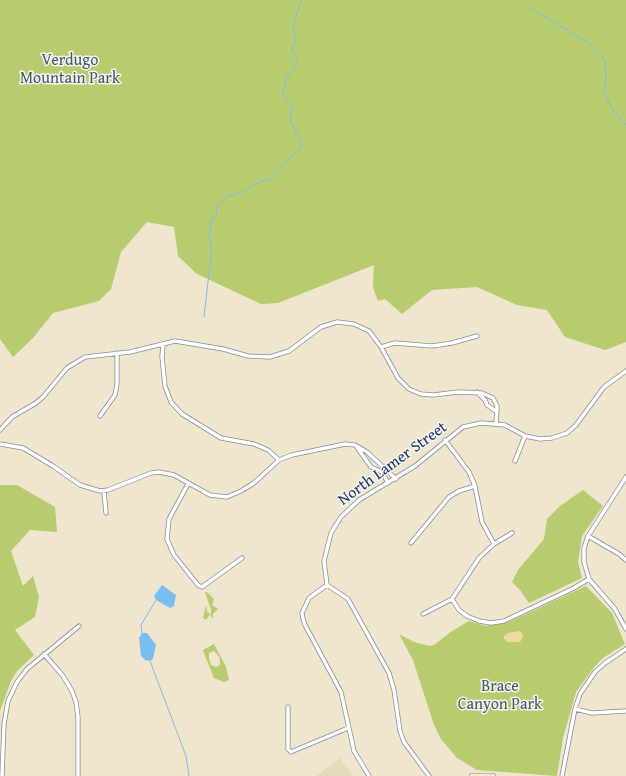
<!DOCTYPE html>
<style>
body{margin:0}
canvas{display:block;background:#f0e5cd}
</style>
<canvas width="626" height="776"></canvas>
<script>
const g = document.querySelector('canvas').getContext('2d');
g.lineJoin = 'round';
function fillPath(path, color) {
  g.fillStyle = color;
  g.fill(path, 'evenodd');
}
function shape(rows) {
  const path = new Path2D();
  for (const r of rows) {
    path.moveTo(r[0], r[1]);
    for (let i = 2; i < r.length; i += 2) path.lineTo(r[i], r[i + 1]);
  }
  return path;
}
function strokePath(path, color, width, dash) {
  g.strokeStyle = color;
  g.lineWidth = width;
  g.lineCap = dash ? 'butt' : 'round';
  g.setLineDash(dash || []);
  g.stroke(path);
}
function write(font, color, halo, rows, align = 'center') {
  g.font = font + ' "Gentium Book Plus",serif';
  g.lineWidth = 3;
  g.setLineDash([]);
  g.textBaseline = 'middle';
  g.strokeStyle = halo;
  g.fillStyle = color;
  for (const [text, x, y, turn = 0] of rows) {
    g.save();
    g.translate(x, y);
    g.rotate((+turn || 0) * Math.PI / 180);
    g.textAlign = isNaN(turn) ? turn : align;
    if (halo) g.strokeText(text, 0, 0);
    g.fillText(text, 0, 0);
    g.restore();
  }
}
fillPath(shape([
 [340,758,353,776,316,776]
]), '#e5dbba');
fillPath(shape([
 [0,0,626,0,626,342,605,350,565,337,547,310,517,305,477,287,432,290,402,314,385,299,378,301,373,287,374,265,278,303,261,304,197,274,178,256,174,227,147,222,121,252,111,289,99,301,53,313,33,338,13,357,0,339],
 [0,485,17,485,55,507,57,532,30,530,11,551,23,586,33,576,39,597,35,617,15,630,34,655,17,671,11,681,0,711],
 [583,490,603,506,582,536,578,562,582,578,529,603,520,590,512,582,518,570,544,539,547,519,560,506],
 [586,586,612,613,625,644,603,658,595,666,576,692,563,738,557,776,477,770,457,758,441,739,434,725,413,660,399,634,414,642,429,646,434,645,452,631,469,621,486,626,509,622],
 [205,592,207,592,214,599,212,605,218,609,212,615,214,616,212,618,210,614,206,620,203,618,206,605,207,612,211,614,211,610],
 [214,644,226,667,229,680,224,682,214,678,204,653,203,650],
 [214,651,219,656,220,660,220,665,216,667,211,665,209,658,209,653]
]), '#b7cb6f');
fillPath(shape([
 [519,631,522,633,523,637,520,642,507,642,503,637,508,633]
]), '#eeda9e');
fillPath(shape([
 [162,585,176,595,174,606,170,608,156,600,154,596],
 [142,633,147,633,156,645,153,659,150,661,145,660,141,656,139,638]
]), '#79bef0');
strokePath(shape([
 [529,7,590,44,605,60,606,77,604,92,612,109,626,125],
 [204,317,212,247,209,237,211,220,217,215,216,206,228,196,243,192,255,184,272,178,302,146,290,120,293,109,282,92,285,86,285,80,297,65,297,59,292,51,296,37,293,30,297,13,302,0],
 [142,633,141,625,156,600],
 [150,661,186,756,189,776]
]), '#79bef0', 1);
const street = shape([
 [163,344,162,357,165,386,171,402,182,414,221,438,254,444,268,450,279,460],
 [381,347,395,343,432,346,452,343,477,336],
 [477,392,485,400,487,405,497,412],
 [100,416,115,395,117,384,117,353],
 [0,430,12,417,36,403,43,397,67,368,85,357,130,352,175,341,223,349,248,356,270,357,289,351,321,327,337,322,354,324,369,331,381,347,398,378,409,389,421,394,433,395,458,392,482,393,493,398,497,406,496,424],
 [445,440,469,472,475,486,482,522,494,544],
 [0,444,23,448,53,466,80,485,100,491,108,490,151,473,159,472,174,475,210,495,227,497,241,491,254,483,279,460,292,455,345,444,355,445,367,452,396,479],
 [356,446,371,467,382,472,388,483],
 [515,461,525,436],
 [626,477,588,536,584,548,584,562,589,579,615,609,626,629],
 [188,484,169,519,167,539,174,555,198,585,202,587,242,558],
 [104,491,106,513],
 [588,536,619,554,626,560],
 [411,543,449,497,459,491,475,486],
 [327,585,309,598,302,613,303,619,305,625,341,692,354,751,369,776],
 [452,599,459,610,467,616,479,621,491,623,504,621,574,588,589,579],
 [423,614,452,599,479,558,494,544,512,533],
 [44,654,63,676,72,691,76,702,78,717,78,776],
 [288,707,288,749,291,752,348,728],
 [575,709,592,713,626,711],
 [2,776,4,724,8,701,17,682,27,669,79,626],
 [429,776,404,742,400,731,394,690,389,673,348,599,327,585,324,561,331,533,341,517,359,500,415,466,463,427,481,423,505,425,525,436,540,439,552,438,567,433,576,425,604,387,626,371],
 [562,776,575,709,580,694,595,672,605,663,626,649]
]);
const secondary = shape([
 [472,776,493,776]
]);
strokePath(street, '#868a96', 5);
strokePath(secondary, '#868a96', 6);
strokePath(street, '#fff', 3.5);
strokePath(secondary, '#fce5d0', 5);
write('16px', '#425662', '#f6f6f2', [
 ["Verdugo",70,61],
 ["Mountain Park",70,79],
 ["Brace",500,687],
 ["Canyon Park",500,705]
]);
write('16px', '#1b2f5e', '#f6f6f2', [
 ["North Lamer Street",393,464,-36]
]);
</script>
